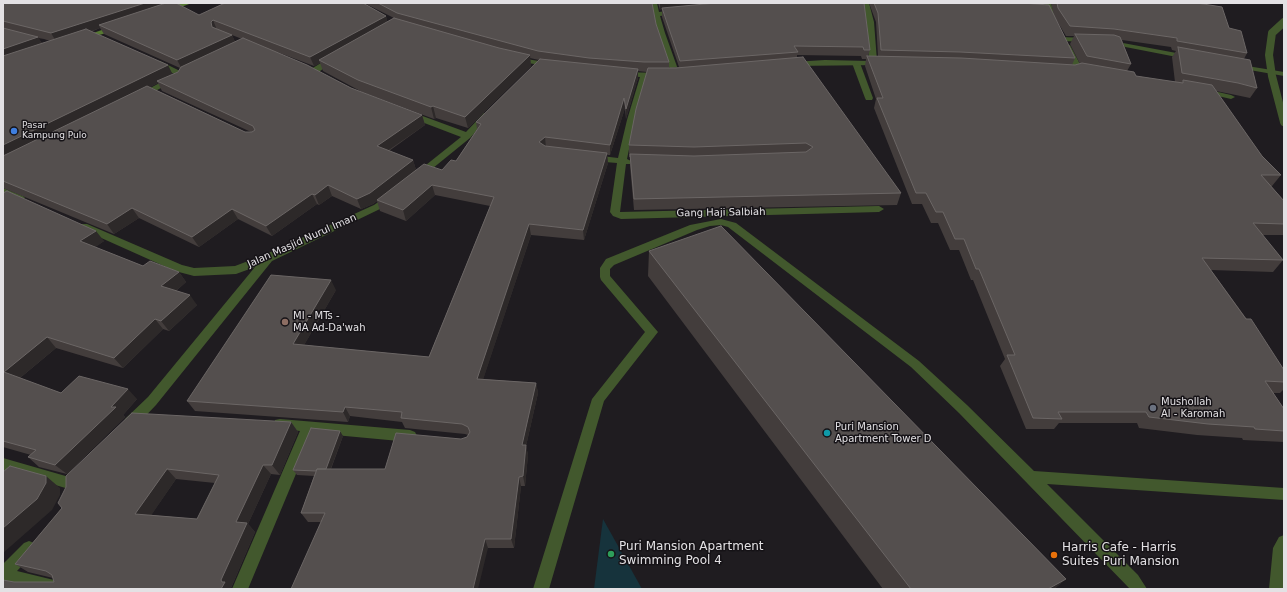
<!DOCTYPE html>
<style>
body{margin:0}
#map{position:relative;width:1287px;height:592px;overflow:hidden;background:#1f1c20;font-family:"DejaVu Sans",sans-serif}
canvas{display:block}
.frame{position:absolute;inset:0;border:4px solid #e3e1e4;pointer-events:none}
</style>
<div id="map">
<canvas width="1287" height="592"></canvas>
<div class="frame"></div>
</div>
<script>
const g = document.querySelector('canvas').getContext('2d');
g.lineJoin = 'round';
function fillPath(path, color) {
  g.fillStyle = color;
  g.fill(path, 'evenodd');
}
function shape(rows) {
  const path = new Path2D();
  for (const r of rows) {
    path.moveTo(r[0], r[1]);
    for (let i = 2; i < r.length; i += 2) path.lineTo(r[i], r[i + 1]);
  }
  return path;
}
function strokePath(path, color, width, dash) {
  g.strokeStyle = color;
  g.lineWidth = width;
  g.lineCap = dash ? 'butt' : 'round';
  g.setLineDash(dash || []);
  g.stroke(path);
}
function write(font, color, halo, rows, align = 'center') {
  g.font = font + ' "DejaVu Sans",sans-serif';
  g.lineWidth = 3;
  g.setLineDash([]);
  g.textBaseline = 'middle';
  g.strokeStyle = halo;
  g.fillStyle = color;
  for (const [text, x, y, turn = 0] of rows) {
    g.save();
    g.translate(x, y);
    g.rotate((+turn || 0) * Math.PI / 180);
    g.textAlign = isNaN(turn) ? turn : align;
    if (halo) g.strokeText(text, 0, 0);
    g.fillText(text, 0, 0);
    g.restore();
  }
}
fillPath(shape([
 [603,519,642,589,594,589]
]), '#16333c');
fillPath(shape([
 [853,61,859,61,860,63,873,98,872,100,866,100,865,98,852,63,853,61],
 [721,219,736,223,919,361,967,405,1034,471,1284,488,1284,500,1047,484,1138,575,1147,589,1130,589,959,413,911,367,728,227,721,225,710,226,697,230,614,265,610,269,610,276,658,332,604,401,549,589,533,589,592,399,645,332,601,280,600,277,600,268,606,259,690,225,721,219],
 [1284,535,1284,589,1269,589,1273,548,1279,537,1284,535]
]), '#42582d');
fillPath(shape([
 [651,3,657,3,659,12,676,10,679,12,676,14,660,16,665,33,680,75,679,77,676,77,672,75,657,33,651,3],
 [863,3,869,3,874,22,877,61,883,61,883,65,790,66,790,62,793,62,825,60,869,61,866,22,863,3],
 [1045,3,1051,3,1056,20,1054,21,1048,20,1045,3],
 [1060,37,1087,38,1091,40,1087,42,1063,41,1059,39,1060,37],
 [1107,40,1187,55,1191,57,1187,59,1110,44,1106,42,1107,40],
 [1064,45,1070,45,1071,47,1081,66,1080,72,1074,72,1073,70,1073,66,1063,47,1064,45],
 [331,57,337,57,338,59,317,73,311,73,311,69,331,57],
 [514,57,551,63,555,65,551,67,517,61,514,61,514,57],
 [154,61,160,61,186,74,185,76,179,76,154,65,154,61],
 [1235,64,1284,72,1284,76,1238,68,1234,66,1235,64],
 [620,72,660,73,664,75,660,77,647,77,635,120,627,159,633,162,631,164,626,164,620,212,879,206,884,209,879,212,621,219,613,216,610,212,617,163,593,161,588,158,593,155,618,158,627,120,640,77,623,76,620,76,620,72],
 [169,78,175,78,176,80,144,97,141,97,137,95,169,78],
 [1202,89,1205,89,1231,95,1235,97,1231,99,1205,93,1202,93,1202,89],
 [409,111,466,132,484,113,490,113,491,115,470,138,422,177,419,178,416,177,414,175,416,173,461,137,406,116,405,114,406,112,409,111],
 [3,188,23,196,25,198,20,201,3,195,3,188],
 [390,194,395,197,380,209,272,261,156,405,135,427,130,428,125,427,124,423,125,419,148,397,255,267,236,274,194,276,175,271,79,228,78,226,79,224,87,224,182,265,194,268,235,266,264,255,374,205,390,194],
 [280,419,410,430,415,432,417,436,415,440,410,442,313,433,248,589,232,589,300,431,275,428,274,424,275,420,280,419],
 [3,458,69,477,74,479,76,483,74,487,69,489,3,470,3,458],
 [29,541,34,543,36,548,34,553,17,571,58,581,63,584,66,589,28,589,3,583,3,564,24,543,29,541]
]), '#42582d');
fillPath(shape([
 [182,3,192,3,167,12,164,10,182,3],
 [116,25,120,27,119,29,83,40,79,38,116,25]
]), '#567932');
strokePath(shape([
 [1284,22,1272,33,1269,55,1272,76,1284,122]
]), '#42582d', 8);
fillPath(shape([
 [3,3,199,15,386,16,387,22,394,18,364,3,652,3,656,24,669,62,669,68,679,67,662,17,662,10,660,10,658,3,864,3,870,50,868,56,878,56,876,22,869,3,1045,3,1044,5,1075,58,1072,65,1075,65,1080,64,1070,44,1074,36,1066,36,1054,16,1051,3,1197,3,1229,28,1247,53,1244,59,1257,88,1250,98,1231,94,1216,91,1262,156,1281,175,1272,186,1271,186,1284,201,1284,235,1262,235,1283,260,1273,272,1211,270,1284,370,1284,389,1280,393,1273,393,1284,409,1284,442,1243,440,1242,438,1197,435,1139,428,1137,423,1059,423,1054,429,1026,429,1000,366,1005,359,973,280,971,280,959,250,950,250,938,223,931,223,922,204,912,204,874,108,876,99,865,66,866,59,862,59,861,56,797,55,797,57,901,193,897,205,634,210,630,166,630,157,629,157,629,145,647,72,638,71,638,78,626,119,625,108,610,155,607,155,608,163,584,240,531,235,483,379,536,383,538,393,526,446,528,455,525,486,521,486,514,548,488,548,321,522,308,522,301,513,314,476,297,475,293,470,343,436,331,469,385,469,467,437,468,435,465,434,405,428,402,422,350,416,348,422,195,411,187,401,336,290,304,345,429,357,490,206,435,195,406,221,380,211,377,201,373,204,361,209,332,196,319,205,317,204,272,236,238,219,199,247,139,218,114,234,3,188],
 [100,28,104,34,180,68,178,72,173,74,91,32],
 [232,35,242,39,235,42],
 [38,38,44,39,50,41,42,43],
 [1122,40,1171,47,1172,50,1176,51,1172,57,1175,82,1136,76,1127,71,1131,64],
 [277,52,314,66,320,63,323,71,362,92,434,119,436,118,468,128,531,66,530,58,539,60,476,122,477,129,456,161,442,170,416,170,413,160,389,151,425,125,422,115,351,88],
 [158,83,162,91,251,132,245,132,150,87],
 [3,193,104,241,95,247,143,266,179,272,186,282,176,291,197,305,169,331,163,329,123,368,56,348,20,378,61,393,137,399,123,415,125,417,67,474,39,467,28,457,31,455,3,447],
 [649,251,1066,579,1054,589,883,589,648,276],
 [291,422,298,432,280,475,271,474,248,524,255,532,231,588,232,589,3,589,14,582,54,582,53,578,28,572,15,564,62,508],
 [176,479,215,483,197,519,151,515]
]), '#433d3c');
fillPath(shape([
 [145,3,167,3,99,25,100,28,57,43,51,33],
 [660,3,734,3,662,8,662,10,660,10],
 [386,16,388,25,319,60,320,63,314,66,310,57],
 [213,20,217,30,212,27,211,22],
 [232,35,236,44,182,69,177,60],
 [38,37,44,47,3,60,3,49],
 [530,55,531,66,468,128,465,117],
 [168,65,173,75,157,81,158,83,3,159,3,145],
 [638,69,638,78,626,119,626,109],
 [624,98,625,108,610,155,610,145],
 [433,106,436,118,434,119,431,107],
 [422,115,425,125,380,156,377,146],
 [545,137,546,148,539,142],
 [607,153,608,163,584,240,583,230],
 [413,160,416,170,373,204,361,209,357,199],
 [328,185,332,196,319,205,315,195],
 [432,185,435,195,406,221,403,210],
 [312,194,317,204,272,236,266,226],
 [132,208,139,218,114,234,107,224],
 [232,209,238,219,199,247,192,237],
 [529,224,531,235,480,389,477,379],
 [96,231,104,241,89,252,80,241],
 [179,272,186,282,169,297,161,286],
 [331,280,336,290,299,354,293,344],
 [190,295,197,305,169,331,161,321],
 [155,319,163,329,123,368,114,358],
 [47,337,56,348,15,382,4,372],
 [536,383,538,393,526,446,528,455,525,486,523,476,522,445],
 [128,389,137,399,123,415,125,417,67,474,55,465],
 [345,407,350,416,348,422,343,412],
 [291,422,298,432,280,475,272,465],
 [340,431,343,436,328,476,325,471],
 [263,465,271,474,248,524,255,532,231,588,232,589,221,589,221,580,236,522],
 [167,469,176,479,146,523,135,514],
 [46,476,60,488,60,495,52,510,3,553,3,528],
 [519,477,521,486,514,548,511,539],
 [485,539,488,548,478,589,473,589],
 [1066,579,1054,589,1048,589]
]), '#2d2929');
const building = shape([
 [3,3,145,3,51,33,3,21,3,3],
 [166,3,176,3,199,15,225,3,363,3,386,16,310,57,213,20,211,22,212,27,232,35,177,60,99,25,166,3],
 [378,3,652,3,656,24,669,62,644,62,589,58,538,51,397,13,378,3],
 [716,3,864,3,870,50,864,50,863,47,794,46,798,52,680,61,662,8,716,3],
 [874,3,1022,3,1049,5,1075,58,960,52,881,50,878,13,874,3],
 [1057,3,1197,3,1222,7,1229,28,1241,31,1247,53,1177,41,1177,38,1114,29,1070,26,1058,8,1057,3],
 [394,18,499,48,530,55,465,117,433,106,431,107,358,80,319,60,394,18],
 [3,28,38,37,3,49,3,28],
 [86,29,168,65,3,145,3,56,86,29],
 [1075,34,1114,35,1120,37,1131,64,1087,56,1075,34],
 [243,38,307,65,351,88,422,115,377,146,413,160,370,193,357,199,328,185,315,195,312,194,266,226,232,209,192,237,132,208,107,224,3,181,3,156,147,86,245,132,252,132,255,130,253,126,157,81,178,72,181,67,243,38],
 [1178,47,1250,60,1257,88,1238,83,1182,73,1178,47],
 [867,56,961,58,1075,65,1082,63,1134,72,1136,76,1183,83,1183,80,1212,85,1262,156,1281,175,1261,175,1284,201,1284,224,1253,223,1283,260,1202,258,1246,319,1251,319,1284,370,1284,382,1265,381,1284,409,1284,431,1255,429,1254,427,1208,424,1149,417,1146,412,1058,412,1062,419,1033,418,1007,355,1015,355,979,269,976,269,964,239,955,239,943,212,936,212,926,193,916,193,877,98,883,98,867,56],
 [803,57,901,193,634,199,630,154,694,156,806,152,813,147,806,143,694,147,629,145,636,109,648,68,676,68,803,57],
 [540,59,638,69,626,109,624,98,610,145,545,137,539,142,545,146,607,153,583,230,529,224,477,379,536,383,522,445,526,445,523,476,519,477,511,539,485,539,473,589,291,589,325,513,301,513,317,469,385,469,396,433,461,439,467,437,470,432,468,427,462,424,401,418,402,412,345,407,343,412,187,401,271,275,331,280,293,344,429,357,494,197,432,185,403,210,377,200,424,164,442,170,451,160,456,161,481,124,476,122,540,59],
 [7,191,96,231,80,241,143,266,150,261,179,272,161,286,190,295,161,321,155,319,114,358,47,337,4,372,61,393,79,376,128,389,111,407,116,407,55,465,28,457,36,450,3,441,3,193,7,191],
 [721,226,1066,579,1048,589,911,589,649,251,721,226],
 [132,413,291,422,272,465,263,465,236,522,247,523,221,580,222,582,225,582,221,589,3,589,3,580,14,582,54,582,52,575,46,571,15,564,62,508,58,503,66,487,66,476,132,413],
 [167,469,219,475,197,519,135,514,167,469],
 [311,428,340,431,326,469,317,469,316,471,293,470,311,428],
 [10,466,46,476,46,483,37,499,3,528,3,472,10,466]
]);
fillPath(building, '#544f4e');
strokePath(building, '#6b6665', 1);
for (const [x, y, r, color] of [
 [14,131,4,"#3f7fe0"],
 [285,322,4,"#8d6e63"],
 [1153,408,4,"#6b7280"],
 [827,433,4,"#0f9aa8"],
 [611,554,4,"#2e9e5b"],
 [1054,555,4,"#e8710a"]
]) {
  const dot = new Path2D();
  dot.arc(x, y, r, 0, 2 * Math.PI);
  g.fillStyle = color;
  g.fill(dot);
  strokePath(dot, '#161317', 1.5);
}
write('9px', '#e3e1e4', '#161317', [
 ["Pasar",22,126],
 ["Kampung Pulo",22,136]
], 'left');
write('10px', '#e3e1e4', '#161317', [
 ["Gang Haji Salbiah",721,213,-1],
 ["Jalan Masjid Nurul Iman",302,241,-24]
]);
write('10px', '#e3e1e4', '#161317', [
 ["MI - MTs -",293,316],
 ["MA Ad-Da'wah",293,328],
 ["Mushollah",1161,402],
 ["Al - Karomah",1161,414],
 ["Puri Mansion",835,427],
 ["Apartment Tower D",835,439]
], 'left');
write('12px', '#e3e1e4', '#161317', [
 ["Puri Mansion Apartment",619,547],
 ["Swimming Pool 4",619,561],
 ["Harris Cafe - Harris",1062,548],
 ["Suites Puri Mansion",1062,562]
], 'left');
</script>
